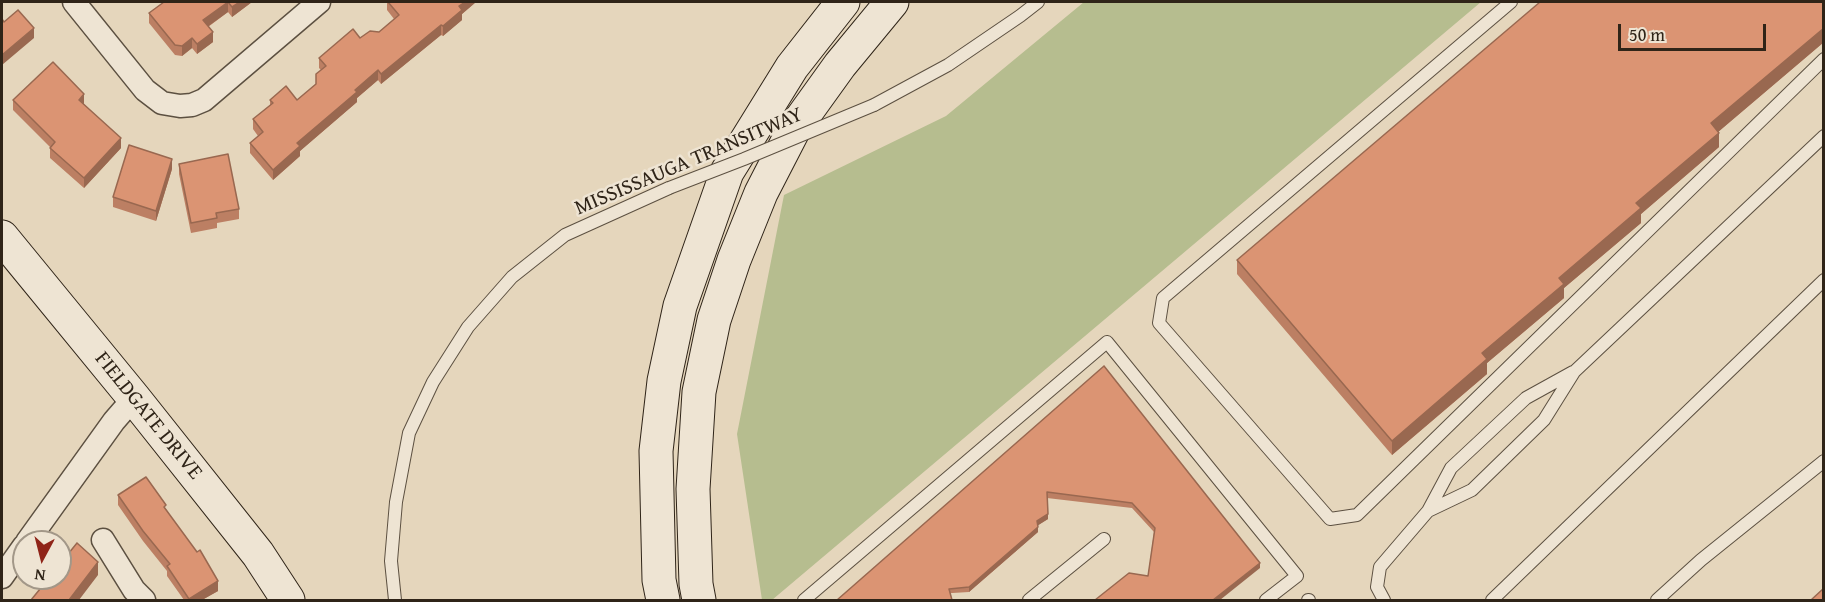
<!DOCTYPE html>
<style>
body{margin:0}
#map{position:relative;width:1825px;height:602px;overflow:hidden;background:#e5d6bc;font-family:"Gentium Book Plus",serif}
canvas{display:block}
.frame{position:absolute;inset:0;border:3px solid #2f2418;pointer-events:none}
.north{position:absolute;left:12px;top:530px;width:60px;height:60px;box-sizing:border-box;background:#eee4d3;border:2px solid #a29788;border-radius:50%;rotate:187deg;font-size:16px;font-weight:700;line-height:24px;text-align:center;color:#2f2418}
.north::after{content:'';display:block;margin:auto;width:21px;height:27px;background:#8f2418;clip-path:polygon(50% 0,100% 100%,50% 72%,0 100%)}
.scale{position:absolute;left:1618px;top:24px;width:148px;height:27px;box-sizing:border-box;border:3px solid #2f2418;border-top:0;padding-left:8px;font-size:18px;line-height:21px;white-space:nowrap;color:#2f2418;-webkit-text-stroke:4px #eee4d3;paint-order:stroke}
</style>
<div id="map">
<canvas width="1825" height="602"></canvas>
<div class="frame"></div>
<div class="north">N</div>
<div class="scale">50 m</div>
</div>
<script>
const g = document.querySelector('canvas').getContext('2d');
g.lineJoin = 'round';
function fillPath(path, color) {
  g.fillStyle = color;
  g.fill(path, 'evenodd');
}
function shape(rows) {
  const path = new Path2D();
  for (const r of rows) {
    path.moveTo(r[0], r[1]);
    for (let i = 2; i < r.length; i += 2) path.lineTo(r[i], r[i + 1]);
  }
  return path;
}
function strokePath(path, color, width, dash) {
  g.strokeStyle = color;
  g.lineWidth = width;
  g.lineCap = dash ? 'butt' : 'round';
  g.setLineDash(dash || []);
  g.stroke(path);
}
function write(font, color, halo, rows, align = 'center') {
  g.font = font + ' "Gentium Book Plus",serif';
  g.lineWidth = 5;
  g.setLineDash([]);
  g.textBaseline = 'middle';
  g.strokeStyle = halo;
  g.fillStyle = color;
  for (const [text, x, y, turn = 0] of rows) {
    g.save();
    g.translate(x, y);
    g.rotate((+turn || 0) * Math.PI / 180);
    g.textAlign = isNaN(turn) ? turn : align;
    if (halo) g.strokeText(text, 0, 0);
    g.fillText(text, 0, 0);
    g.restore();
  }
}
fillPath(shape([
 [1084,2,1481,2,772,600,762,600,737,434,784,195,946,116]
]), '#b6bd8f');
const lane = shape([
 [1511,2,1163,298,1159,323,1330,519,1357,515,1824,59],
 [874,105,948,65,1020,16,1038,2],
 [1428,511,1472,490,1544,420,1574,372,1824,136],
 [395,600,391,561,396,502,409,433,433,382,468,327,512,277,565,235,669,188],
 [804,600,1107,342,1297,576,1266,600],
 [1029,600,1104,539],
 [1308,600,1309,600],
 [1384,600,1377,587,1380,567,1428,511,1451,468,1526,398,1573,372],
 [1492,600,1824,280],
 [1657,600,1701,560,1824,461]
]);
const street = shape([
 [74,2,145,90,162,103,180,106,192,105,204,100,319,2],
 [103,540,134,590,144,600],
 [27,542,114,421,134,398],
 [2,577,24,546]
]);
const secondary = shape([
 [2,237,134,398,258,554,288,600],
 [663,600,659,580,656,451,664,381,680,306,727,172,792,67,843,2],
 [699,600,696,584,693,489,699,392,714,320,734,260,761,193,794,129,840,65,892,2]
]);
strokePath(lane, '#5c5041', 14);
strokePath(street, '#5c5041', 25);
strokePath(secondary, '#2f2418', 35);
strokePath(lane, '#eee4d3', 12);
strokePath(street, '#eee4d3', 22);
strokePath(secondary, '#eee4d3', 33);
const laneBridge = shape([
 [669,188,744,159,874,105]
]);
strokePath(laneBridge, '#5c5041', 14, []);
strokePath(laneBridge, '#eee4d3', 12);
fillPath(shape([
 [164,2,252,2,232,17,228,12,208,27,213,42,197,54,192,48,182,56,175,55,149,23,149,13],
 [387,2,476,2,462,14,462,20,443,36,441,35,381,84,378,80,357,98,357,102,300,151,300,156,273,180,250,153,250,143,258,136,253,129,253,119,270,105,270,100,297,100,316,84,321,70,319,68,319,58,360,38,379,32,394,19,387,10],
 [1824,2,1824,42,1718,132,1719,147,1641,214,1641,223,1564,288,1564,298,1487,363,1487,374,1392,455,1237,274,1237,260],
 [13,100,84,104,121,148,84,188,50,158,50,147,13,110],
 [179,164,239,209,239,219,217,223,217,228,191,233,179,174],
 [172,169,156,221,113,207,113,197],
 [1104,366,1260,568,1148,576,1154,532,1132,508,1047,498,1048,519,1038,525,1038,532,969,592,837,600],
 [118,495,166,509,218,591,202,600,184,600,167,576,167,571,143,541,118,505]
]), '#bc7f63');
fillPath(shape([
 [228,2,228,12,203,30,203,20],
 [240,2,252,2,232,17,232,7],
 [465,2,476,2,462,14,462,20,443,36,443,26,459,6],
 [441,25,441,35,381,84,381,74],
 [34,28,34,38,2,65,2,55],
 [1824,28,1824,42,1711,138,1711,123],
 [213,32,213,42,197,54,197,44],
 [192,38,192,48,182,56,182,46],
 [378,70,378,80,357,98,357,102,300,151,300,156,273,180,273,170,297,143,355,90],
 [84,94,84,104,79,110,79,100],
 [1719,133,1719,147,1641,214,1641,223,1564,288,1564,298,1487,363,1487,374,1392,455,1392,441,1636,203],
 [121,138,121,148,84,188,84,178],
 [172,159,172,169,156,221,156,211],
 [1048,514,1048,519,1037,526,1037,521],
 [1038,527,1038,532,969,592,969,587],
 [98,562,98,575,79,600,69,600],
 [1260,563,1260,568,1220,600,1213,600],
 [218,581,218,591,202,600,189,600,189,599]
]), '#996850');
const building = shape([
 [164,2,240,2,232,7,228,2,203,20,213,32,197,44,192,38,182,46,175,45,149,13,164,2],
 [388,2,465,2,459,6,462,10,443,26,441,25,381,74,378,70,355,90,357,92,297,143,300,146,273,170,250,143,263,132,253,119,273,103,270,100,286,86,297,100,316,84,316,74,326,66,319,58,353,29,360,38,370,31,379,32,399,15,388,2],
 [1540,2,1824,2,1824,28,1711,123,1719,133,1636,203,1641,208,1559,278,1564,284,1482,353,1487,359,1392,441,1237,260,1540,2],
 [18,10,34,28,2,55,2,19,4,22,18,10],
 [53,62,84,94,79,100,121,138,84,178,50,148,55,142,13,100,53,62],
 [129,145,172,159,156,211,113,197,129,145],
 [228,154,239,209,216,213,217,218,191,223,179,164,228,154],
 [1104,366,1260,563,1213,600,1095,600,1129,573,1148,576,1155,528,1132,503,1047,492,1048,514,1037,521,1038,527,969,587,949,589,952,600,837,600,1104,366],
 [146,477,166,505,164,507,197,552,200,550,218,581,189,599,167,566,170,564,143,531,118,495,146,477],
 [77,543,98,562,69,600,31,600,49,578,60,578,60,564,77,543],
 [1824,588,1824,600,1811,600,1824,588]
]);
fillPath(building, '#db9473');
strokePath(building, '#996850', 1.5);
write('21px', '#2f2418', '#eee4d3', [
 ["MISSISSAUGA TRANSITWAY",689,162,-23],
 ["FIELDGATE DRIVE",148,416,51]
]);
</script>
